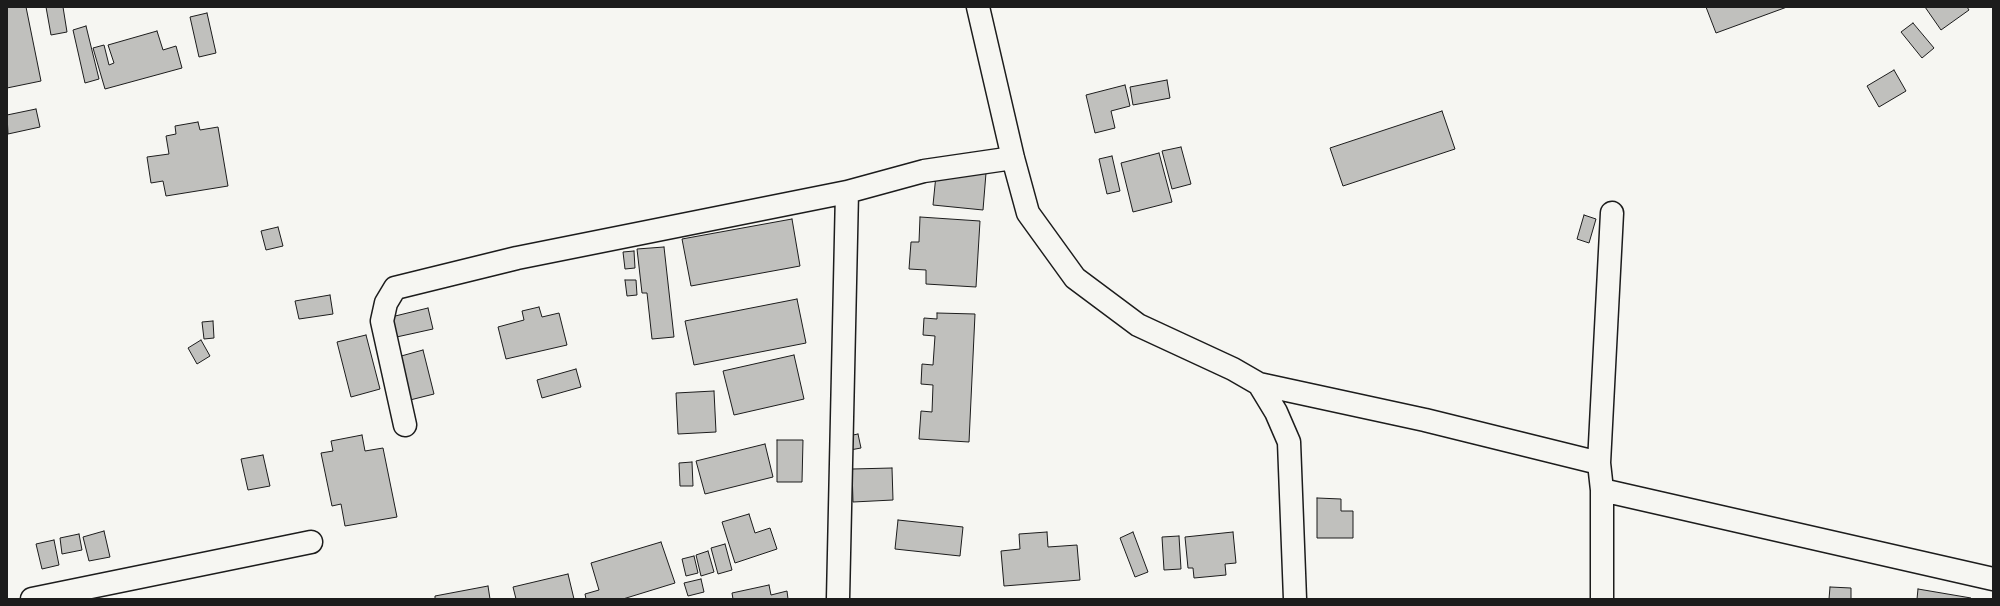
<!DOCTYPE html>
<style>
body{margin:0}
#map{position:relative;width:2000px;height:606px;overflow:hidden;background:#f6f6f2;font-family:Dekko,sans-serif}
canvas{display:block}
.frame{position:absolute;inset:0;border:8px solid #1c1c1c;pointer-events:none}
</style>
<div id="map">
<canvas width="2000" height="606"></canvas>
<div class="frame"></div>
</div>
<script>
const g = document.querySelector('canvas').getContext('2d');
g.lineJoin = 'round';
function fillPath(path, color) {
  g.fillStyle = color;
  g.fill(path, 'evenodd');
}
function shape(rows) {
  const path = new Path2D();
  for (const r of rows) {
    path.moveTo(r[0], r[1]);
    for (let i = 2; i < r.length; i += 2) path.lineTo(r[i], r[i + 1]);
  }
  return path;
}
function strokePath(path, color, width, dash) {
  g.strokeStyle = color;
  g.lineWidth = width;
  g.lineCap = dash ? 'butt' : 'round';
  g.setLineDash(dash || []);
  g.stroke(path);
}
const building = shape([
 [7,7,26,7,41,81,7,88,7,7],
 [46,7,63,7,67,32,51,35,46,7],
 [1706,7,1787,7,1716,33,1706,7],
 [1925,7,1967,7,1969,10,1941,30,1925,7],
 [207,13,216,53,199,57,190,17,207,13],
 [1913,23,1934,48,1922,58,1901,32,1913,23],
 [86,26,99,79,85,83,73,30,86,26],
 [157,31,163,50,176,46,182,68,105,89,93,48,104,45,109,65,114,63,108,45,157,31],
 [1894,70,1906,91,1879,107,1867,86,1894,70],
 [1167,80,1170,98,1133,105,1130,87,1167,80],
 [1125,85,1130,106,1111,111,1115,128,1095,133,1086,95,1125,85],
 [36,109,40,127,8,134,7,115,36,109],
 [1442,111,1455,149,1343,186,1330,148,1442,111],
 [198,122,200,130,218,127,228,186,166,196,163,181,151,183,147,157,169,154,166,136,176,134,175,126,198,122],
 [1181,147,1191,184,1172,189,1162,151,1181,147],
 [1159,153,1172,202,1133,212,1121,163,1159,153],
 [1112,156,1120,191,1107,194,1099,159,1112,156],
 [986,173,983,210,933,205,936,175,986,173],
 [1584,215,1596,219,1589,243,1577,239,1584,215],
 [920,217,980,221,976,287,926,284,926,270,909,269,911,242,919,242,920,217],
 [792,219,800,266,691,286,682,239,792,219],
 [278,227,283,246,266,250,261,231,278,227],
 [664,247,674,337,652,339,647,293,642,293,637,249,664,247],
 [634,251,635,268,625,269,623,252,634,251],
 [625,280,636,280,637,295,627,296,625,280],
 [330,295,333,314,299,319,295,301,330,295],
 [797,299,806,343,694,365,685,321,797,299],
 [539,307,542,317,559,313,567,345,506,359,498,327,524,320,522,311,539,307],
 [428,308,433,329,392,338,387,318,428,308],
 [937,313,975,314,969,442,919,439,921,411,932,412,933,385,921,384,922,364,933,365,935,336,923,335,924,318,937,319,937,313],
 [213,321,214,338,204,339,202,322,213,321],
 [366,335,380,389,351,397,337,342,366,335],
 [201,340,210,356,197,364,188,348,201,340],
 [423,350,434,394,406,401,394,358,423,350],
 [794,355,804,399,734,415,723,371,794,355],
 [576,369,581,387,542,398,537,380,576,369],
 [714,391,716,432,678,434,676,393,714,391],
 [858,434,861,448,850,450,848,436,858,434],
 [362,435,365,451,383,448,397,517,345,526,341,504,332,506,321,453,333,451,331,441,362,435],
 [777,440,803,440,802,482,777,482,777,440],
 [765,444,773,477,705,494,696,461,765,444],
 [263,455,270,486,248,490,241,459,263,455],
 [692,462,693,486,680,486,679,463,692,462],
 [892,468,893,500,853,502,852,469,892,468],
 [1317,498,1341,499,1341,511,1353,511,1353,538,1317,538,1317,498],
 [749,514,755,533,770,528,777,549,735,563,722,522,749,514],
 [898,520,963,527,960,556,895,549,898,520],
 [104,531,110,557,89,561,83,537,104,531],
 [1047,532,1048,547,1077,545,1080,580,1004,586,1001,551,1020,549,1019,534,1047,532],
 [1133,532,1148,572,1135,577,1120,538,1133,532],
 [1233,532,1236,563,1225,564,1226,575,1194,578,1193,568,1188,568,1185,537,1233,532],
 [79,534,82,550,62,554,60,538,79,534],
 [1179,536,1181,569,1164,570,1162,537,1179,536],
 [54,540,59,565,42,569,36,544,54,540],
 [661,542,675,583,623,599,586,599,585,594,599,590,591,563,661,542],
 [725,544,732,570,718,574,711,548,725,544],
 [708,551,714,572,701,576,696,555,708,551],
 [694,556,698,573,686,576,682,559,694,556],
 [568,574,574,599,516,599,513,587,568,574],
 [701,579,704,592,688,596,684,583,701,579],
 [769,585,771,595,787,591,788,599,733,599,732,593,769,585],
 [488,586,490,599,435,599,435,596,488,586],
 [1830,587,1851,588,1851,599,1822,599,1829,599,1830,587],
 [1918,589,1971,598,1971,599,1917,599,1918,589]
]);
fillPath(building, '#c0c0bd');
strokePath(building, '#1c1c1c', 1);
const minor = shape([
 [978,7,1013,158,1028,213,1075,278,1138,325,1233,369,1259,384,1425,420,1599,463],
 [1259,384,1276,412,1289,442,1295,599],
 [405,425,382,321,386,303,395,288,517,258,847,192],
 [1602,490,1993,579],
 [32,599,311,542],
 [838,599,847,192,924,171,1013,158],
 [1602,599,1602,490,1599,463,1612,213]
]);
strokePath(minor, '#1c1c1c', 25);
strokePath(minor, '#f6f6f2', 22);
</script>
